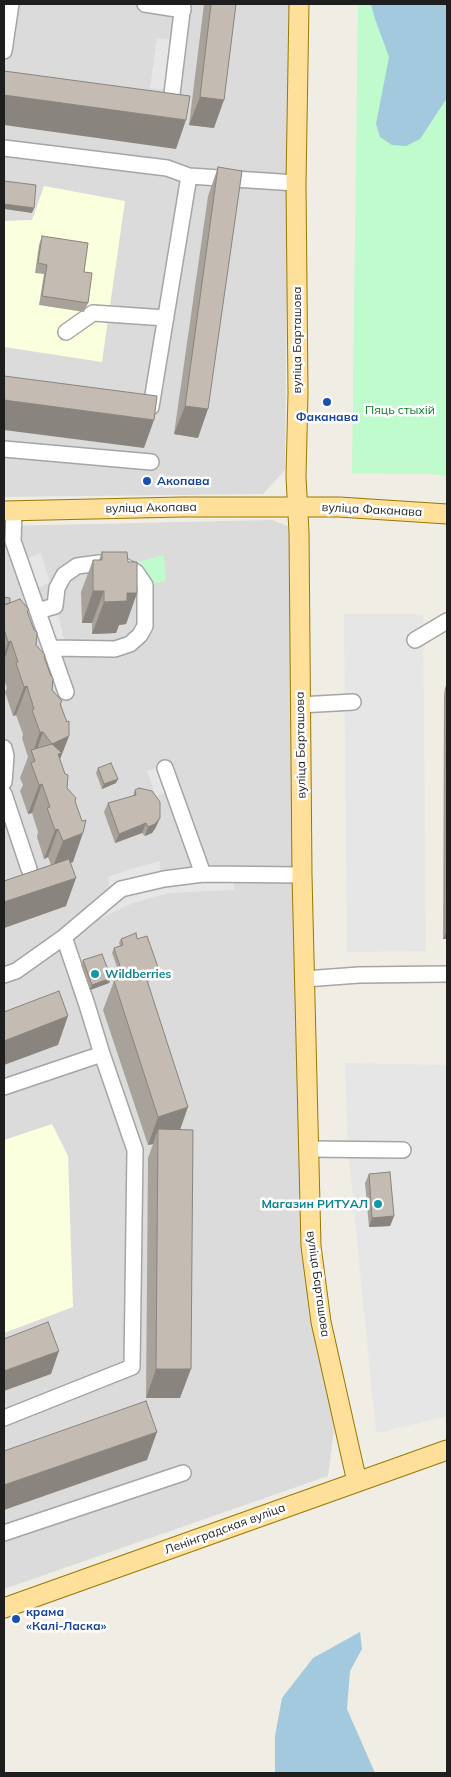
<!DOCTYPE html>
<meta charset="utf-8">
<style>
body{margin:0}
#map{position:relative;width:451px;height:1777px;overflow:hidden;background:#efede4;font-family:Mulish,sans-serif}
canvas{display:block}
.frame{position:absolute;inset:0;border:5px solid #1e1e1e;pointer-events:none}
</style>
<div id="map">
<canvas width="451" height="1777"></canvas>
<div class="frame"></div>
</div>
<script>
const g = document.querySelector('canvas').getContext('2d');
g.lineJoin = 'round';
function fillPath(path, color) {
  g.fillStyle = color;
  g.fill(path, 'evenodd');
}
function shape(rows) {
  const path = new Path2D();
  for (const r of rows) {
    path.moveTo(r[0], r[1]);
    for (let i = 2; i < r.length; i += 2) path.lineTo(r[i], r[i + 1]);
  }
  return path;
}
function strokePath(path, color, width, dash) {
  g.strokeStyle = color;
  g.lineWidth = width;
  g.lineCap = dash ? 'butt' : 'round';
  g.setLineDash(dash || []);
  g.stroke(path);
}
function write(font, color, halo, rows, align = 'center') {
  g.font = font + ' Mulish,sans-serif';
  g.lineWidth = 5;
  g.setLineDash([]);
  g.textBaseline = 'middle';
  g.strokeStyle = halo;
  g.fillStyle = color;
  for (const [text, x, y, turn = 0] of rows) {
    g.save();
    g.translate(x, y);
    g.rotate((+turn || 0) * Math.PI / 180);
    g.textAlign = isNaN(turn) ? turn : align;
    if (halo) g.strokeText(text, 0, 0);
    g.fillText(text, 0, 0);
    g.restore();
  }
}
fillPath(shape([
 [4,4,289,4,285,470,263,494,4,497],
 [272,520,288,526,292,538,301,1238,334,1429,328,1476,4,1589,4,526]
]), '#dcdbdb');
fillPath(shape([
 [44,186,125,201,102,362,4,347,4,221,32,220],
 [52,1124,68,1156,73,1307,4,1333,4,1140]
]), '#faffdd');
fillPath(shape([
 [358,4,447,4,447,476,431,474,352,473],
 [164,555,166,581,149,585,137,562]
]), '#bffbcc');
fillPath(shape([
 [157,38,174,40,167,90,150,88],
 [41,553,50,582,38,588,28,558],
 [57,609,64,640,57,643,48,613],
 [344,614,423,614,426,951,347,952],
 [168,764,177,789,156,796,147,771],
 [160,861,160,871,110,888,108,877,131,869],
 [189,882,234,883,234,890,169,893,133,903,99,919,94,913,120,899,151,889],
 [345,1063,447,1065,447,1416,376,1433,348,1150]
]), '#e6e6e6');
fillPath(shape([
 [371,4,447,4,447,98,420,139,406,146,392,145,380,137,376,124,389,57,375,19],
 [360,1632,362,1649,350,1671,347,1709,375,1773,275,1773,275,1736,282,1698,313,1658]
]), '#a3c9de');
const minor = shape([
 [145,4,183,10],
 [4,51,11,4],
 [171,102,183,4],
 [4,148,167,168,189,176,296,183],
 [66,332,93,313,166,318],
 [151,407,189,176],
 [4,449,151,462],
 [14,511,13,541,66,692],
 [38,611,55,606,57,588,64,575,77,566,99,563,122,565,136,572,145,585,145,626,140,635,130,644,115,649,52,648],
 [415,640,447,621],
 [300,705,353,702],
 [4,748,6,756,4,782],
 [165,768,203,874],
 [4,794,29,869],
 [4,975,16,971,64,937],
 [305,979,359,975,447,974],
 [4,1087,102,1054],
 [308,1149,403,1150],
 [4,1418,132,1367,135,1150,102,1054,87,1005,64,937,121,889,164,879,203,874,302,875],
 [4,1533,183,1473]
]);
const major = shape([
 [299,4,296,183,298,393,296,477,299,532,302,875,311,1246,321,1322,357,1482],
 [4,511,182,507,339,507,447,514],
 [4,1608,447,1450]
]);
strokePath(minor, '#a5a5a5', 18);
strokePath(major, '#987900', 21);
strokePath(minor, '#fff', 15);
strokePath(major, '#fee09a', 19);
fillPath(shape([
 [204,4,236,4,214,128,189,125],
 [218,167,198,438,174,434,208,196],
 [42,236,84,272,88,303,84,312,39,305,44,274,35,273,39,245],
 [102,552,128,562,137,593,126,624,119,625,116,633,92,634,92,623,82,623,81,592,93,560,99,560],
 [4,597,10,603,28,613,36,645,44,658,52,690,61,704,69,736,60,759,67,788,75,801,73,862,71,863,66,906,4,928,4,881,51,865,48,857,44,859,37,837,38,832,32,813,28,814,20,791,23,785,20,778,28,757,22,738,23,734,16,715,13,716,5,692,7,688,4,680],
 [447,682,447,939,443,939,444,696],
 [98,768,116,783,102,789,96,773],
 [135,790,156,827,152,833,145,836,142,833,115,843,104,812,108,803,133,796],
 [121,939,137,939,157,974,150,977,148,983,180,1129,180,1398,146,1398,148,1158,153,1144,148,1145,103,1010,114,981,118,980,120,975,112,953,114,948,120,946,119,943],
 [83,960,111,978,109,983,90,990,81,965],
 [369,1174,394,1216,390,1226,369,1227,365,1183]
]), '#a9a29a');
fillPath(shape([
 [4,95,186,120,176,149,4,125],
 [200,97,224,100,214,128,189,125],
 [4,204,34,208,32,213,4,209],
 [4,400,154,420,144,448,4,430],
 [185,406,208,409,198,438,174,434],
 [93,591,104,591,92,623,82,623],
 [127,593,137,593,126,624,119,625,116,633,92,634,104,602],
 [11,641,4,660,4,654,8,642],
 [27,686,16,715,13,716,24,687],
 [40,732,43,732,34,758,32,754],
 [69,736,51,782,52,744],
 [118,779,116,783,102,789,104,784],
 [42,784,32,813,28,814,39,785],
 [160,818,156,827,152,833,145,836,148,827],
 [146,823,142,833,115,843,119,834],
 [58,829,48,857,44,859,55,830],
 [83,833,73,862,52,869,63,841],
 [76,878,66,906,4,928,4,902],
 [445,934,447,934,447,939,443,939],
 [159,970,157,974,147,978,149,973],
 [111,978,109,983,90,990,92,985],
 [68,1016,58,1045,4,1065,4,1041],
 [188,1107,178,1136,158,1129,153,1144,148,1145,158,1117],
 [394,1216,390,1226,369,1227,372,1218],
 [59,1351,51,1374,4,1391,4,1371],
 [156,1369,191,1369,180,1398,146,1398],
 [157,1432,147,1460,4,1510,4,1485]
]), '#89847d');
const building = shape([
 [211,4,236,4,224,100,200,97,211,4],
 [4,71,190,96,186,120,4,95,4,71],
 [218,167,242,171,208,409,185,406,218,167],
 [4,181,36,185,34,208,4,204,4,181],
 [42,236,88,243,84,272,92,273,88,303,42,296,47,265,38,263,42,236],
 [4,376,157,396,154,420,4,400,4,376],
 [102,552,127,552,128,562,137,562,137,593,127,593,127,601,104,602,104,591,93,591,93,560,102,560,102,552],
 [4,597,10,598,10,603,4,605,4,597],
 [20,599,29,610,27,611,34,630,37,632,36,645,45,655,44,657,51,676,53,678,52,690,62,701,60,704,67,722,69,721,69,736,52,744,43,732,40,732,32,710,34,709,27,686,24,687,16,663,18,662,11,641,8,642,4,629,4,605,20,599],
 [447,683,447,934,445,934,445,691,447,683],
 [52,744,62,753,58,754,65,774,68,775,67,788,76,798,75,801,82,821,86,820,83,833,63,841,58,829,55,830,47,808,50,807,42,784,39,785,31,763,35,761,31,750,52,744],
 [111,763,118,779,104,784,98,768,111,763],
 [139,788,152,791,160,802,160,818,155,824,148,827,146,823,119,834,108,803,136,795,135,790,139,788],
 [69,859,76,878,4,902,4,881,69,859],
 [136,933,137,939,147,936,159,970,149,973,150,978,147,979,144,971,121,979,120,975,122,972,114,948,123,945,121,939,136,933],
 [102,954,111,978,92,985,83,960,102,954],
 [144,971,188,1107,158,1117,114,981,144,971],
 [59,991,68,1016,4,1041,4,1012,59,991],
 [158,1129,193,1130,191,1369,156,1369,158,1129],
 [390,1172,394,1216,372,1218,369,1174,390,1172],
 [48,1322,59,1351,4,1371,4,1339,48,1322],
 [146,1401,157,1432,4,1485,4,1451,146,1401]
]);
fillPath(building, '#c4bcb3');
strokePath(building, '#89847d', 1);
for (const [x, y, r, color] of [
 [327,402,5,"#1a4fb4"],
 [147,481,5,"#1a4fb4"],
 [95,974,5,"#0f9aa8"],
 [378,1204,5,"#0f9aa8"],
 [16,1619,5,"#1a4fb4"]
]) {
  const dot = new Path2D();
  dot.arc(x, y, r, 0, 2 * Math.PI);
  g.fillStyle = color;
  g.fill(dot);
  strokePath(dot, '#fff', 2);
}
write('12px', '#1e1e1e', '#fff', [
 ["вуліца Барташова",297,340,-90],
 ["вуліца Акопава",151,508,-1],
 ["вуліца Факанава",372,510,3],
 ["вуліца Барташова",301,745,-91],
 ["вуліца Барташова",318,1284,82],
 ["Ленінградская вуліца",225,1529,-20]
]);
write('12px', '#097f22', '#fff', [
 ["Пяць стыхій",400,410]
]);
write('bold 12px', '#164399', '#fff', [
 ["Факанава",327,417,"center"],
 ["Акопава",157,481],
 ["крама",26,1612],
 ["«Калі-Ласка»",26,1626]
], 'left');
write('bold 12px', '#0d838f', '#fff', [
 ["Wildberries",105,974],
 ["Магазин РИТУАЛ",368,1204,"right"]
], 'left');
</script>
